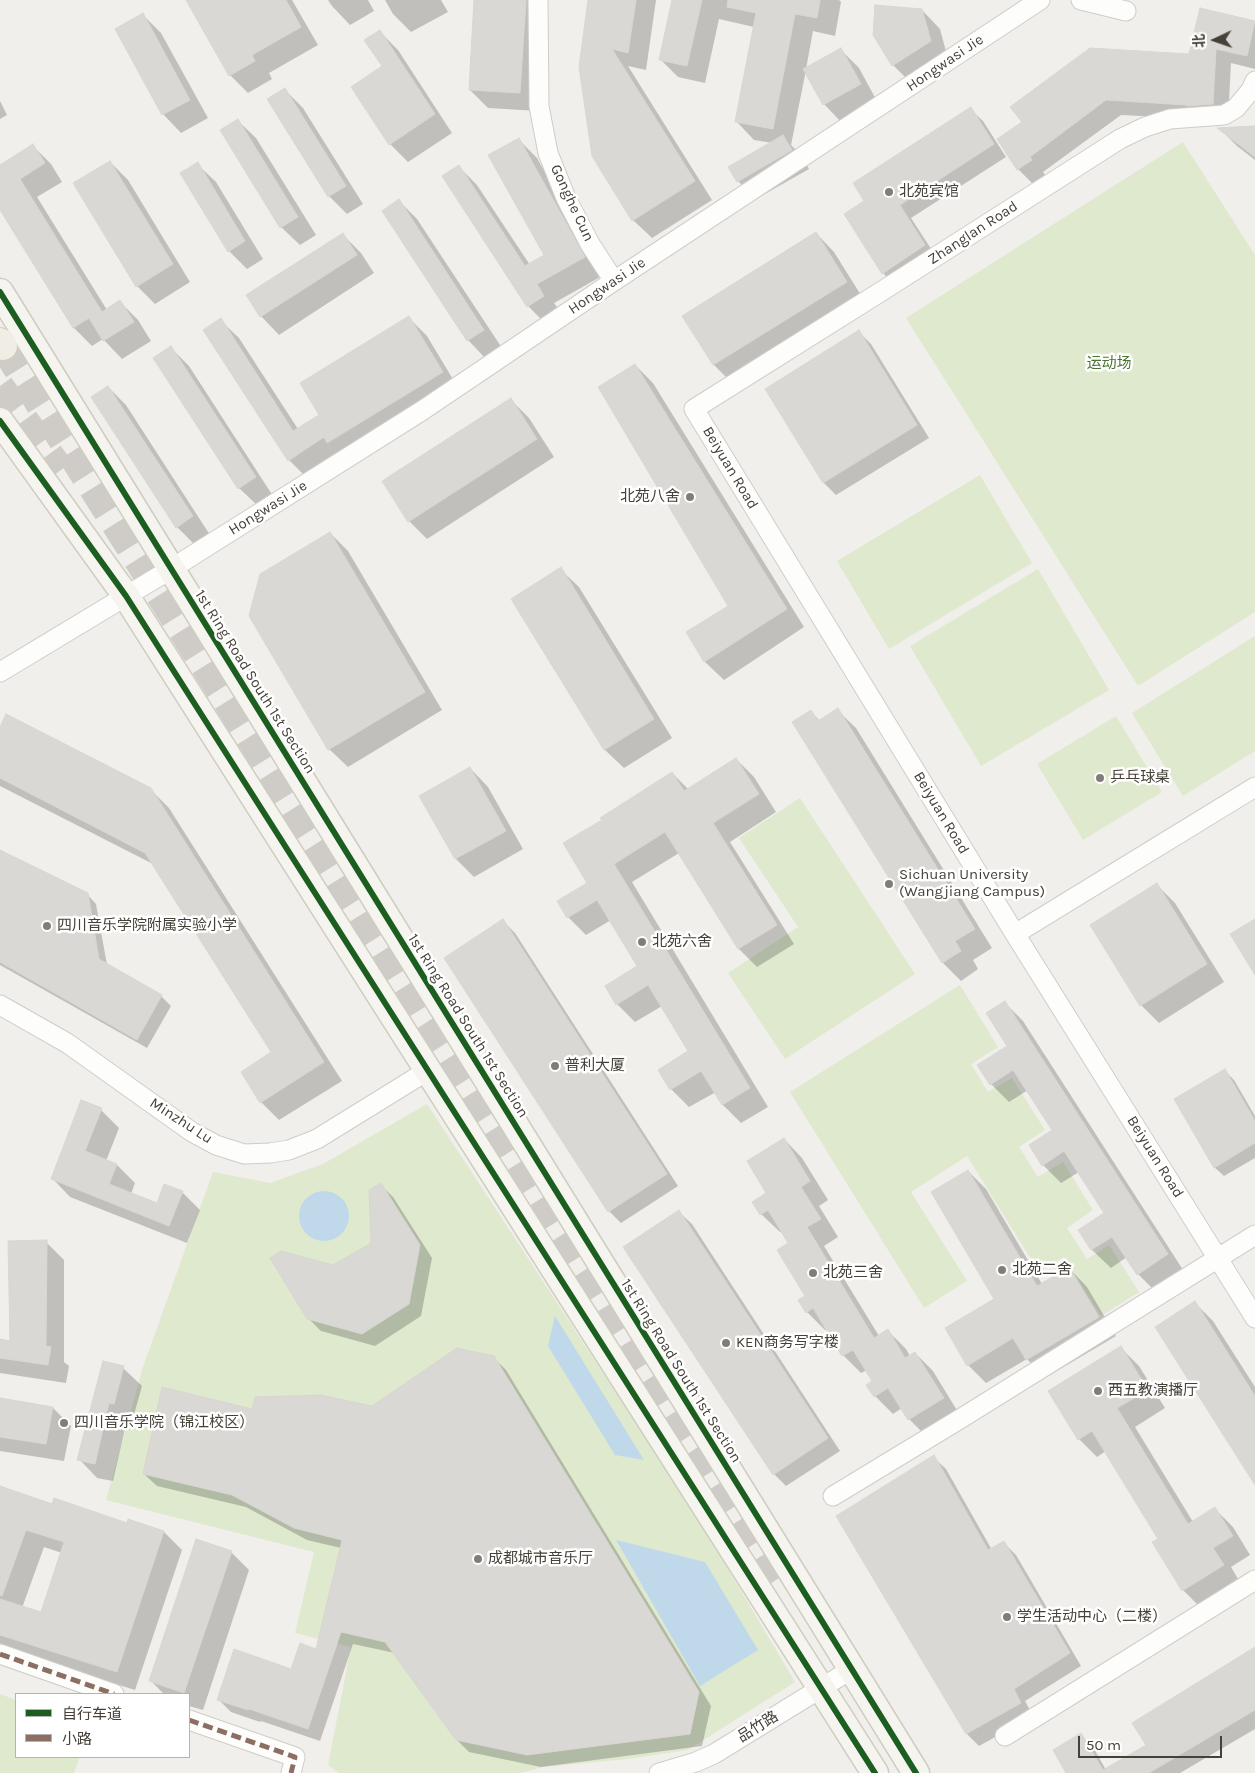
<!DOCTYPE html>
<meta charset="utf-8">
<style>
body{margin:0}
#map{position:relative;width:1255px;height:1773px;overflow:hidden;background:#f1efeb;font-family:Karla,"Noto Sans SC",sans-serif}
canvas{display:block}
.legend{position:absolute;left:15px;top:1693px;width:175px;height:65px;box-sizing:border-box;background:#fff;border:1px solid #b5b3af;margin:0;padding:6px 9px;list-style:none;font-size:15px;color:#464138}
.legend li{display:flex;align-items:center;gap:10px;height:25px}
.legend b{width:25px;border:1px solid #b5b3af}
.north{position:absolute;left:1190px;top:15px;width:50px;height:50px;-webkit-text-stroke:4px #fff;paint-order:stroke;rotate:267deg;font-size:14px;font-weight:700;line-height:20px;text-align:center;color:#464138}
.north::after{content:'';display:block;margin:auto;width:18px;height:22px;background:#464138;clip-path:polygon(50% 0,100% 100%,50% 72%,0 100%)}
.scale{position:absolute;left:1078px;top:1736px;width:144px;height:22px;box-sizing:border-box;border:2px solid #464138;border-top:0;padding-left:6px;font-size:15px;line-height:18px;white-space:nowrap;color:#464138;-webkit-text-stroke:4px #fff;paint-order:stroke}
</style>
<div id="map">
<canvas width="1255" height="1773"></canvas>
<ul class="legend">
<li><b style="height:6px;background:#1b5e20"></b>自行车道</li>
<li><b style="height:6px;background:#8d6e63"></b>小路</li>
</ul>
<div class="north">北</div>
<div class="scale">50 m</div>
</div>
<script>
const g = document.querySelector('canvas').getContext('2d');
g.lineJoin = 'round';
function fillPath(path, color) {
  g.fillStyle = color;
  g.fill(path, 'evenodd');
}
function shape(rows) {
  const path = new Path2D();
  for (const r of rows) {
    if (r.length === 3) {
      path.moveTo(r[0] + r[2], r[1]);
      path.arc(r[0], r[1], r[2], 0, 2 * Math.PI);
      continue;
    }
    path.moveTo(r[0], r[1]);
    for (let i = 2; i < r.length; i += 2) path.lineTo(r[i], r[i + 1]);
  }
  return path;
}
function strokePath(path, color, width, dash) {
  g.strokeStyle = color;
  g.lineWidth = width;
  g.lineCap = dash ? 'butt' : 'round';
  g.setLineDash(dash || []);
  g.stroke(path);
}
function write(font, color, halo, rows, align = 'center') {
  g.font = font + ' Karla,"Noto Sans SC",sans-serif';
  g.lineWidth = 5;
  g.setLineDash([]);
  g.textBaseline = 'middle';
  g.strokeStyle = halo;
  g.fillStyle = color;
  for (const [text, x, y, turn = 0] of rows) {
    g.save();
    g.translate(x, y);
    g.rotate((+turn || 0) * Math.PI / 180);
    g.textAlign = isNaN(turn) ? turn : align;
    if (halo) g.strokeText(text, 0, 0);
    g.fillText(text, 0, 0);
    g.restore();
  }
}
fillPath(shape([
 [1183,142,1255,255,1255,612,1138,686,906,318],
 [980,475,1032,563,889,649,837,561],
 [1038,569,1109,690,981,766,910,646],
 [1255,636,1255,751,1183,796,1132,713],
 [1116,716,1162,792,1083,840,1037,764],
 [800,798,915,974,785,1059,728,973,798,927,739,838],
 [960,985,998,1047,971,1064,988,1092,1012,1078,1045,1130,1019,1147,1038,1177,1063,1162,1093,1210,1067,1228,1087,1259,1109,1245,1139,1292,1101,1316,1064,1257,1039,1272,967,1156,911,1192,967,1281,924,1308,790,1092],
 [427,1104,696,1515,795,1682,688,1750,628,1759,543,1767,520,1773,339,1773,328,1765,351,1647,295,1633,314,1552,106,1500,143,1367,213,1172,270,1183,323,1164],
 [0,1694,16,1700,16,1757,80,1757,74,1773,0,1773]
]), '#dee9cd');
fillPath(shape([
 [324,1216,25],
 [555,1316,644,1460,615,1455,548,1346],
 [616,1540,705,1562,758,1650,700,1686]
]), '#bfd9eb');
fillPath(shape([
 [187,0,292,0,318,45,269,73,272,79,248,93,230,75],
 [328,0,368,0,374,11,350,25,332,6],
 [385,0,441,0,448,12,411,32,393,14],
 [475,0,544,0,538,111,488,108,470,90],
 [589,0,656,0,646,70,628,66,712,200,652,238,633,220],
 [681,0,839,0,841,2,835,36,813,31,806,69,841,50,859,68,878,103,842,123,824,104,806,70,791,145,801,155,809,169,756,199,738,181,772,143,754,140,736,121,754,27,719,19,705,83,678,77,660,59],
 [1201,9,1255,23,1255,69,1231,63,1228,119,1202,119,1121,115,1043,172,1046,176,1033,184,1018,169,1023,123,1190,55],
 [922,10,940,29,948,59,911,83,893,65],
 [143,15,161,33,208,118,181,133,163,114,116,30],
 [379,31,398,50,452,133,408,162,390,144],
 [284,89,303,108,363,204,347,214,329,196],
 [0,101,7,115,0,119],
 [970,109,983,121,1006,157,911,218,937,258,895,285,883,273,866,201],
 [237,120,256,138,316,235,300,245,281,227],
 [1255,128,1255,160,1237,146,1220,129],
 [519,140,537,158,602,276,554,303,562,314,546,324,528,306,459,167,477,185,530,265,546,256],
 [33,146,51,164,62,182,37,197,107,310,120,302,138,320,151,341,122,359,103,339,92,346,74,328,0,208,0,166],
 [110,162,128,180,190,282,155,304,137,286],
 [197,164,216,182,263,259,247,269,229,251],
 [399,201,417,219,502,348,486,359,468,340,383,211],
 [816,233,834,252,864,300,732,383,714,365,684,316],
 [343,235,361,253,374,273,279,335,261,316],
 [409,318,427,336,460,391,307,478,289,460,220,320,239,338,298,429,321,416],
 [859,332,871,344,929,438,836,495,824,483,766,389],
 [171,348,189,366,273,496,258,506,239,488,155,358],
 [635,365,653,383,804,627,724,680,705,662,687,633,730,606],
 [108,387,126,405,210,535,195,545,177,527],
 [511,400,529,418,554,457,427,539,409,521],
 [330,533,348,551,442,710,348,767,329,749],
 [560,569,579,587,672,738,624,768,605,750,512,599],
 [837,710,856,728,992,948,973,960,978,969,961,981,942,962,811,712,820,721],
 [0,730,150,789,169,808,342,1081,279,1120,261,1102,273,1052,155,865,0,786],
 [736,759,754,777,776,812,730,842,794,944,757,967,739,949,679,853,632,882,768,1107,741,1123,723,1105,716,1092,689,1107,671,1089,690,1052,662,1006,635,1022,617,1004,639,966,611,920,586,935,568,917,589,883,603,821,672,773,688,789],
 [470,768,488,787,523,849,474,877,456,859,421,796],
 [0,851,87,894,96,904,107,965,161,996,171,1006,147,1048,0,965],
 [1157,885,1175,903,1224,982,1159,1023,1141,1005],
 [503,921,515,933,678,1186,621,1223,609,1211],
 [1005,1003,1023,1021,1185,1273,1156,1292,1138,1274,1127,1257,1111,1268,1092,1250,1080,1230,1106,1214,1079,1172,1061,1183,1043,1165,1054,1130,1028,1090,1009,1102,991,1084,1009,1046],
 [1225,1071,1234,1080,1255,1116,1255,1158,1224,1176,1214,1167],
 [101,1110,119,1128,106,1161,117,1165,135,1183,131,1194,157,1204,182,1192,200,1210,187,1243,70,1197,52,1178],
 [784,1139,802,1158,828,1200,819,1206,838,1237,824,1246,879,1336,888,1331,906,1349,910,1356,915,1353,933,1371,961,1417,927,1437,909,1419,902,1408,893,1414,875,1396,874,1381,867,1370,861,1373,843,1355,827,1329,825,1330,807,1312,807,1297,790,1244,782,1231,780,1232,761,1214],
 [968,1171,986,1189,1042,1284,1069,1268,1087,1287,1116,1336,1045,1378,1027,1359,986,1383,968,1365,996,1299],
 [381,1185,393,1197,432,1258,421,1316,375,1346,321,1331,308,1318,333,1266,372,1243],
 [679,1212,692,1224,840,1451,786,1486,774,1474],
 [46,1242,64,1260,64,1362,69,1366,66,1383,0,1373,0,1341,11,1342],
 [1195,1303,1213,1321,1255,1387,1255,1483],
 [1121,1348,1139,1366,1165,1408,1135,1427,1193,1522,1215,1509,1233,1527,1250,1555,1231,1567,1241,1584,1201,1608,1183,1590,1160,1539,1106,1451,1097,1457,1079,1439],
 [493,1357,506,1370,711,1706,702,1746,541,1767,469,1752,456,1739,395,1653,353,1644,320,1741,261,1721,260,1722,231,1712,219,1700,292,1670,317,1650,341,1548,307,1540,246,1507,157,1486,144,1474,253,1410,372,1407],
 [123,1368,142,1386,132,1422,127,1420,113,1481,97,1478,79,1459],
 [0,1400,53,1408,71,1426,64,1461,0,1451],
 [933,1457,946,1469,992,1550,1004,1543,1016,1555,1081,1666,1025,1701,1033,1716,979,1746,967,1734],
 [0,1487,53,1506,164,1532,182,1550,135,1690,0,1648],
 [44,1547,62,1553,41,1614,22,1608],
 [231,1552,249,1570,203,1710,189,1706,189,1694,164,1694,150,1680],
 [1255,1648,1255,1729,1180,1773,1068,1773,1081,1735,1093,1747,1106,1770,1148,1746]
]), '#0003');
const building = shape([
 [186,0,286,0,301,27,252,55,255,61,229,76,186,0],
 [474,0,526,0,520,93,469,90,474,0],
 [588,0,636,0,628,53,612,49,695,181,632,221,592,156,579,67,588,0],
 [672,0,702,0,687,66,659,60,672,0],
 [728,0,820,0,817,18,795,14,773,129,735,122,756,13,727,7,728,0],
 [875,5,922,9,931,41,892,66,873,35,875,5],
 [1200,8,1255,21,1247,56,1216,49,1213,104,1188,106,1186,105,1106,100,1030,157,1032,160,1017,170,997,139,1022,122,1010,107,1090,48,1189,54,1200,8],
 [143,13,190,100,162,115,115,29,143,13],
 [380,30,435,114,389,145,351,87,382,66,364,40,380,30],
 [841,48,861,84,823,105,803,69,841,48],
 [285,88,346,186,328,197,267,99,285,88],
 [971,107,994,144,900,205,925,245,882,274,844,214,864,201,853,183,971,107],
 [238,119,298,217,280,228,220,130,238,119],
 [1255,126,1255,157,1217,128,1255,126],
 [783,135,792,150,737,182,728,167,783,135],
 [519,138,585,257,537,284,544,296,527,307,442,176,459,165,525,266,544,255,488,155,519,138],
 [33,144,45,163,20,179,102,312,120,300,134,322,103,341,89,318,73,328,0,210,0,165,33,144],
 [110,161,173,264,136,287,73,183,110,161],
 [198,162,245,241,228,252,180,173,198,162],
 [399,199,484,330,467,341,382,211,399,199],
 [816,232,847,282,713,365,682,316,816,232],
 [343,233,357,255,260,317,246,295,343,233],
 [409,316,443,372,327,443,324,437,288,461,203,330,221,318,293,431,319,415,300,383,409,316],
 [859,330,917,425,823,483,765,389,859,330],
 [171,346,256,477,238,489,153,358,171,346],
 [635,364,787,609,704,662,686,632,728,606,598,387,635,364],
 [108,386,193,516,176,528,91,397,108,386],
 [511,398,537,439,408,522,382,481,511,398],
 [330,532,425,692,328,750,249,616,260,574,330,532],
 [561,567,654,719,604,750,511,599,561,567],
 [838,708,975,929,955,941,961,951,942,963,792,722,811,710,818,721,838,708],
 [6,714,151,788,324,1062,260,1103,241,1072,271,1052,145,853,0,778,0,727,6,714],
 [736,758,759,794,713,823,777,925,738,949,665,832,614,864,750,1088,722,1105,701,1071,670,1090,658,1070,688,1051,648,985,616,1005,605,986,637,966,597,900,567,918,557,901,587,883,563,843,602,820,600,818,672,772,684,791,736,758],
 [470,767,506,831,455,859,419,796,470,767],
 [0,850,88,893,99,959,162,995,137,1040,0,962,0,850],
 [1157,883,1207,964,1140,1006,1090,925,1157,883],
 [503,919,667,1174,608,1212,444,958,503,919],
 [1255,919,1255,975,1230,934,1255,919],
 [1005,1001,1168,1254,1137,1275,1112,1237,1091,1250,1078,1230,1104,1213,1064,1151,1042,1166,1029,1145,1052,1130,1013,1070,990,1085,977,1065,1007,1046,986,1013,1005,1001],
 [1225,1069,1255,1121,1255,1143,1214,1168,1174,1099,1225,1069],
 [81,1100,102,1108,85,1151,117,1164,109,1184,157,1203,164,1184,183,1191,169,1226,51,1179,81,1100],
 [784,1138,810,1181,801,1187,821,1219,807,1227,874,1338,888,1329,905,1358,915,1352,944,1398,908,1420,888,1388,874,1397,866,1385,872,1381,853,1350,842,1356,813,1308,806,1313,798,1300,805,1296,777,1250,788,1243,768,1210,760,1215,752,1202,766,1193,747,1161,784,1138],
 [968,1170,1037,1286,1069,1267,1099,1317,1026,1360,1013,1338,967,1366,945,1328,994,1299,931,1192,968,1170],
 [381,1183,420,1245,409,1304,362,1334,307,1319,270,1258,281,1251,333,1265,371,1243,369,1190,381,1183],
 [679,1210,828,1438,773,1475,623,1247,679,1210],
 [47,1240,46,1346,51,1347,48,1365,0,1358,0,1339,10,1341,8,1241,47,1240],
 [1195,1301,1255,1396,1255,1485,1155,1327,1195,1301],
 [1121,1346,1148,1390,1117,1408,1188,1524,1215,1507,1233,1536,1213,1548,1224,1565,1182,1591,1152,1542,1158,1539,1092,1431,1078,1440,1048,1391,1121,1346],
 [457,1348,494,1356,699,1692,690,1734,527,1755,456,1740,385,1642,341,1632,308,1729,249,1709,248,1710,217,1700,234,1649,291,1669,300,1643,316,1649,342,1540,294,1528,232,1495,143,1474,162,1387,252,1409,255,1397,321,1395,372,1406,457,1348],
 [103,1361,124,1366,114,1404,109,1403,95,1464,77,1460,103,1361],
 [0,1398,53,1407,46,1444,0,1437,0,1398],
 [934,1455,988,1550,1004,1541,1070,1653,1014,1689,1021,1703,966,1734,836,1516,934,1455],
 [0,1486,52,1504,54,1498,127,1523,128,1519,164,1531,117,1672,0,1635,0,1599,41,1612,64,1542,26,1530,2,1596,0,1595,0,1486],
 [196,1539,232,1551,184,1693,149,1681,196,1539],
 [1255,1647,1255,1710,1149,1773,1066,1773,1053,1750,1081,1733,1103,1770,1146,1745,1132,1723,1255,1647]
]);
fillPath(building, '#dad8d4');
strokePath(building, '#d9d6d1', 1);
strokePath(shape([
 [3,346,678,1418,781,1578],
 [0,386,61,470]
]), '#cfccc7', 28, [28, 14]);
const minor = shape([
 [538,0,539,106,548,153,566,198,590,244,614,281],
 [1081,0,1126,11],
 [1255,81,1251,90,1236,108,1224,115,1170,119,1145,127,1120,139,882,291,694,409,1015,934,1255,1318],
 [0,672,171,569,423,410,614,281,1040,0],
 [1015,934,1255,787],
 [0,1005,67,1043,192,1132,216,1145,244,1154,270,1153,289,1150,317,1139,427,1071],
 [833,1496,960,1419,1255,1235],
 [0,1654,114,1694],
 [189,1720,295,1757,291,1773],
 [1005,1736,1255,1580],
 [659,1773,696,1762,714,1754,852,1669]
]);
const secondary = shape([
 [0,292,916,1773],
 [0,421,126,596,875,1773]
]);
const primary = shape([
 [0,342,3,346]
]);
strokePath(minor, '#cfcdc9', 21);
strokePath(secondary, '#cfccc2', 29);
strokePath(primary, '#d2cbba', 30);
strokePath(minor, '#fdfdfc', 19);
strokePath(secondary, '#f6f4ef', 26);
strokePath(primary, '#f0ede5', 28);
strokePath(shape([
 [0,1654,114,1694],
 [189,1720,295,1757,291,1773]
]), '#8d6e63', 5, [10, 5]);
strokePath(shape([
 [0,292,916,1773],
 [0,421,126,596,875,1773]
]), '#1b5e20', 6);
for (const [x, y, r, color] of [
 [889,192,5,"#827e77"],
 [690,497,5,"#827e77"],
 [1100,778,5,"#827e77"],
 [889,884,5,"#827e77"],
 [47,926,5,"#827e77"],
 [642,942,5,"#827e77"],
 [555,1066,5,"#827e77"],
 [1002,1270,5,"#827e77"],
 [813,1273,5,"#827e77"],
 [726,1343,5,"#827e77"],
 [1098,1391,5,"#827e77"],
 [64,1423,5,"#827e77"],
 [478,1559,5,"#827e77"],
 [1007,1617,5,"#827e77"]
]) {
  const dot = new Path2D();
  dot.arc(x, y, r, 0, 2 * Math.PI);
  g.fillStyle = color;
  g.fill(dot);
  strokePath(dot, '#fff', 2);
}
write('15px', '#464138', '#fff', [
 ["Hongwasi Jie",945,63,-34],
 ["Gonghe Cun",572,203,65],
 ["Zhanglan Road",973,233,-33],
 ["Hongwasi Jie",607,286,-34],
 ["Beiyuan Road",730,468,59],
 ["Hongwasi Jie",268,508,-32],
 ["1st Ring Road South 1st Section",255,682,58],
 ["Beiyuan Road",941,813,59],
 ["1st Ring Road South 1st Section",468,1026,58],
 ["Minzhu Lu",181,1121,33],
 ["Beiyuan Road",1155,1157,58],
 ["1st Ring Road South 1st Section",681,1371,58],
 ["品竹路",758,1727,-32]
]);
write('15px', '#464138', '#fff', [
 ["北苑宾馆",899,192],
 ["北苑八舍",680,497,"right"],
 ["乒乓球桌",1110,778],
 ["Sichuan University",899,875],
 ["(Wangjiang Campus)",899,892],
 ["四川音乐学院附属实验小学",57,926],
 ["北苑六舍",652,942],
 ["普利大厦",565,1066],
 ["北苑二舍",1012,1270],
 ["北苑三舍",823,1273],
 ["KEN商务写字楼",736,1343],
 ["西五教演播厅",1108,1391],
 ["四川音乐学院（锦江校区）",74,1423],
 ["成都城市音乐厅",488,1559],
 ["学生活动中心（二楼）",1017,1617]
], 'left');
write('15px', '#48742f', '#fff', [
 ["运动场",1109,364]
]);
</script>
